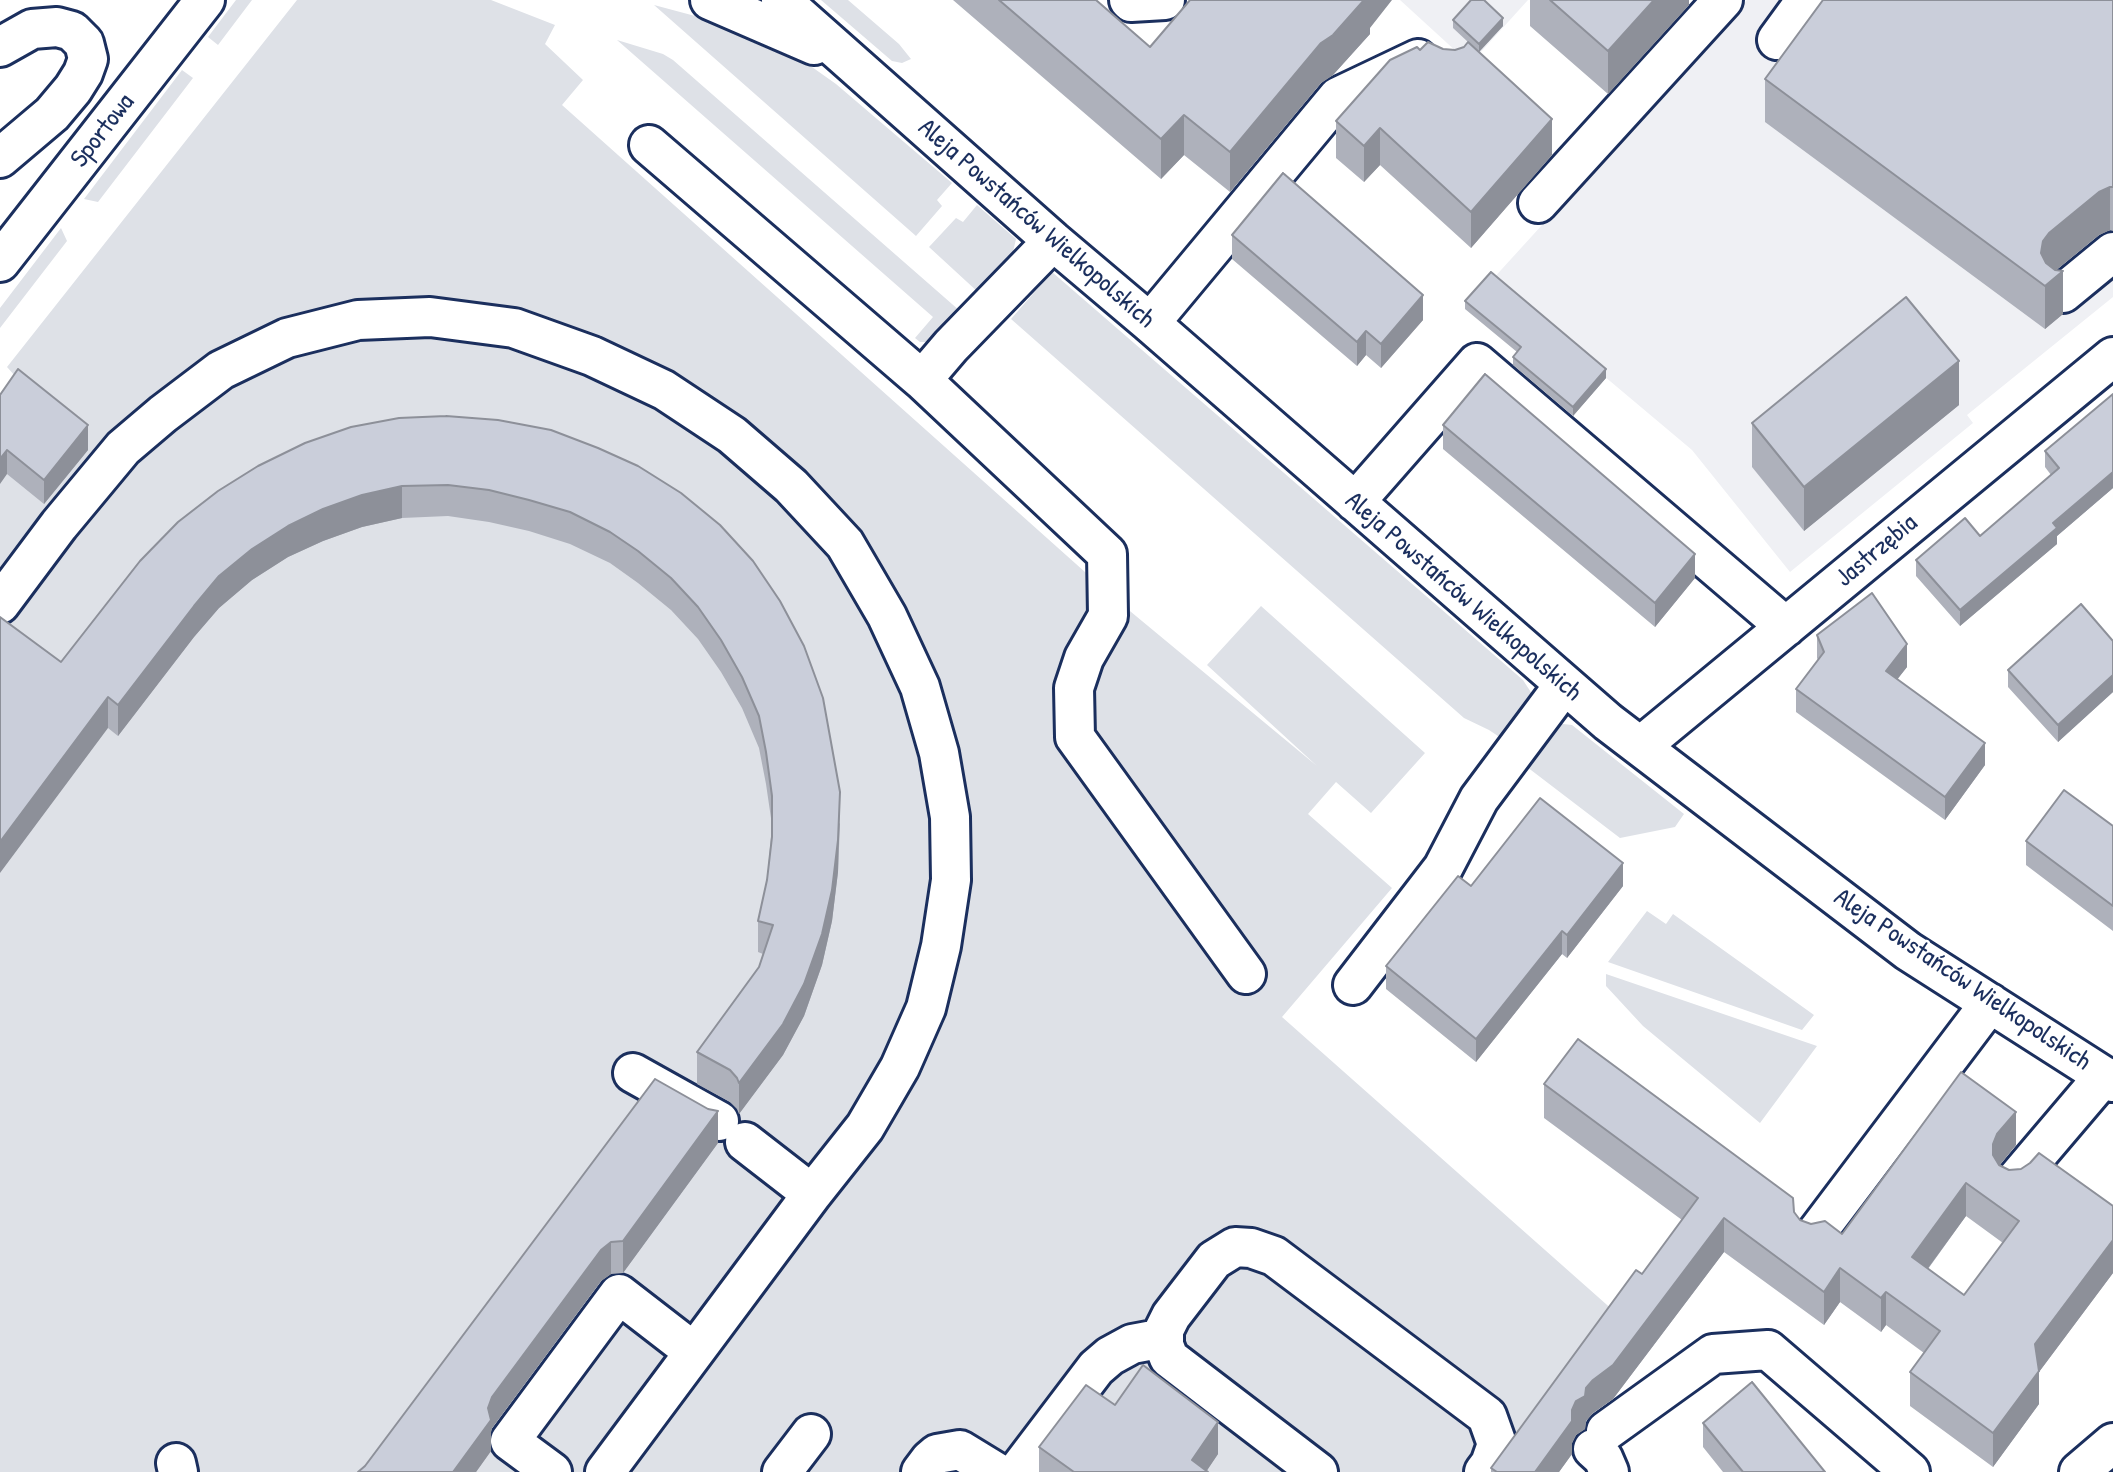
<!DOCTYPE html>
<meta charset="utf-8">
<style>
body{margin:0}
canvas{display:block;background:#fff}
</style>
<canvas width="2113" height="1472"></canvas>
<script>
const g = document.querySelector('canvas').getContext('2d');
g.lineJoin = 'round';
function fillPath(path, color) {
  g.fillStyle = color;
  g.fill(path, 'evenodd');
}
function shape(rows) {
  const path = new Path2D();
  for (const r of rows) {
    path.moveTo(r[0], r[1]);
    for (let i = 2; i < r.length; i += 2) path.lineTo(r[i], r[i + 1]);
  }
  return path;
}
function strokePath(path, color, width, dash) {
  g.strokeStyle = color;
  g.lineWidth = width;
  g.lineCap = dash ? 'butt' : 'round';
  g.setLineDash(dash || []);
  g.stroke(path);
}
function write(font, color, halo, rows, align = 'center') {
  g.font = font + ' "Patrick Hand",sans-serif';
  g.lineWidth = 5;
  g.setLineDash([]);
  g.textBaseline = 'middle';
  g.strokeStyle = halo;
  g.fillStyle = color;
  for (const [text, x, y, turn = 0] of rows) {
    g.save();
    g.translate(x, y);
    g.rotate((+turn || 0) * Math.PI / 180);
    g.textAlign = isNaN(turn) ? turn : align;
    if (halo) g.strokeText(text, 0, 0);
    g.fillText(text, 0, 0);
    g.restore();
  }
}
fillPath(shape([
 [1400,0,1528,0,1470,64],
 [1747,0,2113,0,2113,297,1967,415,1973,423,1790,572,1692,450,1491,281]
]), '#eff0f4');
fillPath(shape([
 [236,0,252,0,218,45,208,37],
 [297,0,491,0,555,25,545,44,583,80,562,105,1113,597,1317,766,1207,665,1261,606,1425,753,1371,813,1336,782,1308,814,1392,888,1282,1017,1624,1320,1513,1472,0,1472,0,419,24,386,7,367],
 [821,0,848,0,899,44,911,59,902,63,892,61],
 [654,5,710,20,795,55,836,84,952,183,937,200,942,206,916,236],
 [617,40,663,54,673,60,960,311,937,337,928,342,920,342,915,338,933,317],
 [182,70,193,78,98,202,84,199],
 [977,205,1016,239,1012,256,979,293,929,247,956,218,963,222],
 [61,228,67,241,0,328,0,308],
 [1052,272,1523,680,1534,697,1507,742,1489,730,1464,718,1011,319],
 [1563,724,1572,725,1684,814,1675,827,1620,838,1527,767,1524,762,1552,725],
 [1647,911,1666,924,1673,914,1814,1015,1802,1030,1608,962],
 [1606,974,1817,1046,1760,1123,1643,1026,1606,986]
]), '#dee1e7');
const minor = shape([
 [710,0,814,45],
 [781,0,1053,241,1150,323,1608,722,1908,951,2113,1082],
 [1129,0,1131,2,1165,0],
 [1777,40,1806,0],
 [0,47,32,29,57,27,72,31,84,43,88,59,83,73,73,89,52,114,0,158],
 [649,145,922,380,1107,554,1108,616,1084,658,1074,688,1075,737,1246,974],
 [1538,203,1723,0],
 [0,262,205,0],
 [2063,293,2113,252],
 [1150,323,1338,97,1418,59],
 [922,380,951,346,1053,241],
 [1355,502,1477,363,1786,627],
 [0,604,59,525,123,448,163,414,221,370,287,338,358,320,430,317,514,328,592,356,664,390,732,435,791,486,845,544,887,616,920,687,939,753,950,817,951,880,941,946,926,1008,900,1067,865,1127,812,1194,745,1142],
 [1641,746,2113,357],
 [1353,985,1443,868,1479,799,1564,685],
 [633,1073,719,1121],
 [2014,1182,2104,1076],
 [1814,1236,1990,1003],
 [1606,1431,1713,1354,1768,1350,1910,1472],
 [1593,1449,1603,1458,1609,1472],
 [176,1463,178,1472],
 [552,1472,510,1441,619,1294,694,1352],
 [605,1472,812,1194],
 [782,1472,811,1434],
 [921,1472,930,1460,937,1454,960,1450,996,1472],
 [1017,1472,1096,1368,1110,1356,1132,1344,1164,1338],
 [1318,1472,1169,1358,1164,1345,1164,1330,1171,1316,1214,1260,1235,1247,1251,1248,1274,1256,1487,1416,1497,1444,1490,1464,1484,1472],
 [2079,1472,2113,1443]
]);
strokePath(minor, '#1b2f5e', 44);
strokePath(minor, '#fff', 38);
fillPath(shape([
 [953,0,1096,0,1150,47,1370,28,1370,34,1333,75,1321,83,1230,192,1184,155,1161,179],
 [1530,0,1689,0,1689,5,1608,94,1530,26],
 [2113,0,2113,231,2110,230,2099,235,2056,270,2063,314,2045,329,1765,122,1765,79],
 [1453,20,1503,26,1479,52,1552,155,1471,248,1380,165,1364,182,1336,158,1336,121,1420,50,1455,50,1464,47,1468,42,1453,28],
 [1232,235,1423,320,1381,368,1366,355,1357,366,1232,259],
 [1465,301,1606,378,1573,416,1513,365,1513,357,1517,352,1465,309],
 [2113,394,2113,488,2057,536,2057,544,1960,626,1916,576,1916,560,1980,536,2051,475,2045,467,2045,451],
 [0,395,88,450,44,504,7,474],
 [1959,405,1804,531,1752,467,1752,423],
 [1443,425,1695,578,1655,627,1443,449],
 [598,448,840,824,838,872,832,921,822,965,804,1016,783,1055,739,1114,737,1109,730,1102,697,1084,697,1052,759,967,763,954,758,952,758,921,767,880,772,825,766,784,759,748,742,708,721,672,698,639,671,610,638,583,610,563,570,544,529,531,489,522,448,516,402,518,362,527,323,541,288,557,252,580,219,608,194,637,118,736,108,728,61,662,178,522],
 [1817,635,1907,667,1897,679,1985,765,1945,820,1796,712,1796,689,1818,660,1817,658],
 [2113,641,2113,692,2058,742,2008,687,2008,670],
 [2113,826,2113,931,2026,865,2026,841],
 [1471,886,1623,886,1567,958,1562,954,1476,1062,1386,989,1386,966],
 [1544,1084,1794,1212,1800,1220,1811,1224,1842,1234,2016,1145,2000,1165,2009,1170,2113,1206,2113,1273,2039,1372,2039,1404,1993,1467,1910,1406,1910,1372,1924,1353,1886,1325,1881,1332,1840,1302,1824,1325,1724,1252,1613,1399,1593,1413,1586,1421,1585,1429,1576,1435,1572,1443,1572,1454,1559,1472,1491,1472,1491,1468,1642,1274,1682,1220,1544,1118],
 [1966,1216,2003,1243,1964,1295,1928,1269],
 [718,1143,623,1273,611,1274,601,1281,492,1428,491,1432,491,1451,476,1472,358,1472],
 [1115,1405,1218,1454,1206,1471,1208,1472,1039,1472,1039,1447],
 [1703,1423,1825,1472,1723,1472,1703,1447]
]), '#aeb1bb');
fillPath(shape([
 [1364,0,1392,0,1370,28,1370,34,1333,75,1321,83,1230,192,1230,152,1321,43],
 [1654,0,1689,0,1689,5,1608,94,1608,51],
 [1503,18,1503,26,1479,52,1479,44],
 [1184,115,1184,155,1161,179,1161,139],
 [1552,119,1552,155,1471,248,1471,212],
 [1380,128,1380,165,1364,182,1364,146],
 [2110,187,2110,230,2099,235,2049,276,2043,285,2041,253,2043,241,2049,233,2099,192],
 [2063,271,2063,314,2045,329,2045,286],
 [1423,295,1423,320,1381,368,1381,344],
 [1366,331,1366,355,1357,366,1357,342],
 [1959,361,1959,405,1804,531,1804,487],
 [1606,369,1606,378,1573,416,1573,407],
 [88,425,88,450,44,504,44,480],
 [7,450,7,474,0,484,0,459],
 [2113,472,2113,488,2057,536,2057,544,1960,626,1960,610,2053,523],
 [402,486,402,518,362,527,323,541,288,557,252,580,219,608,194,637,118,736,118,705,194,606,219,576,252,549,288,526,323,509,362,495],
 [1695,554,1695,578,1655,627,1655,603],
 [1907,644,1907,667,1886,694,1886,671],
 [2113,675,2113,692,2058,742,2058,725],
 [108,697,108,728,0,873,0,842],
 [1985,743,1985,765,1945,820,1945,797],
 [840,792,838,872,832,921,822,965,804,1016,783,1055,739,1114,739,1083],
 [1623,863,1623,886,1567,958,1567,935],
 [1562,931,1562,954,1476,1062,1476,1039],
 [718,1111,718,1143,623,1273,623,1241],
 [2016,1112,2016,1145,1997,1168,1993,1177,1993,1144,1997,1134],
 [1966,1183,1966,1216,1912,1290,1912,1257],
 [1724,1218,1724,1252,1613,1399,1593,1413,1586,1421,1585,1429,1576,1435,1572,1443,1572,1454,1559,1472,1535,1472,1576,1401,1586,1388],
 [2113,1240,2113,1273,2039,1372,2039,1404,1993,1467,1993,1433,2035,1344],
 [611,1242,611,1274,601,1281,492,1428,491,1432,491,1451,476,1472,453,1472,488,1408,492,1397,601,1250],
 [1840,1268,1840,1302,1824,1325,1824,1292],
 [1886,1292,1886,1325,1881,1332,1881,1298],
 [1218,1422,1218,1454,1206,1472,1192,1460]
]), '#8d9099');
const building = shape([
 [999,0,1096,0,1150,47,1190,0,1364,0,1333,35,1321,43,1230,152,1184,115,1161,139,999,0],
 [1471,0,1484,0,1503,18,1479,44,1453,20,1471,0],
 [1550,0,1654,0,1608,51,1550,0],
 [1823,0,2113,0,2113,187,2110,187,2099,192,2049,233,2043,241,2041,253,2046,263,2055,270,2063,271,2045,286,1765,79,1823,0],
 [1428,42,1443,49,1455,50,1464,47,1468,42,1552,119,1471,212,1380,128,1364,146,1336,121,1390,60,1417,47,1420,50,1428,42],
 [1283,173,1423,295,1381,344,1366,331,1357,342,1232,235,1283,173],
 [1491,272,1606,369,1573,407,1513,357,1521,347,1465,301,1491,272],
 [1906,297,1959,361,1804,487,1752,423,1906,297],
 [18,369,88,425,44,480,7,450,0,459,0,395,18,369],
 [1485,374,1695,554,1655,603,1443,425,1485,374],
 [2113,394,2113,472,2053,523,2057,528,1960,610,1916,560,1965,518,1980,536,2059,468,2045,451,2113,394],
 [446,416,498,420,551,430,598,448,638,466,681,493,720,525,753,561,780,601,804,646,823,698,840,792,838,840,832,890,822,934,804,984,783,1024,739,1083,737,1078,730,1070,697,1052,759,967,773,925,758,921,767,880,772,837,772,796,766,752,759,716,742,677,721,640,698,607,671,578,638,551,610,532,570,512,529,500,489,490,448,485,402,486,362,495,323,509,288,526,252,549,219,576,194,606,118,705,108,697,0,842,0,617,61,662,140,561,178,522,218,491,258,466,305,443,351,427,399,418,446,416],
 [1872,593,1907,644,1886,671,1985,743,1945,797,1796,689,1824,652,1817,635,1872,593],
 [2081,604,2113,641,2113,675,2058,725,2008,670,2081,604],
 [2064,790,2113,826,2113,906,2026,841,2064,790],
 [1540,798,1623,863,1567,935,1562,931,1476,1039,1386,966,1458,876,1471,886,1540,798],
 [1578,1039,1793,1198,1794,1212,1800,1220,1811,1224,1825,1221,1842,1234,1961,1072,2016,1112,1997,1134,1993,1144,1993,1155,1999,1165,2009,1170,2021,1169,2030,1163,2039,1153,2113,1206,2113,1240,2035,1344,2039,1371,1993,1433,1910,1372,1940,1331,1886,1292,1881,1298,1840,1268,1824,1292,1724,1218,1613,1365,1593,1380,1586,1388,1585,1396,1576,1401,1572,1410,1572,1421,1535,1472,1497,1472,1491,1468,1636,1270,1642,1274,1698,1198,1544,1084,1578,1039],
 [1966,1183,2019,1221,1964,1295,1912,1257,1966,1183],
 [655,1079,708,1109,718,1111,623,1241,611,1242,601,1250,492,1397,488,1408,491,1420,453,1472,358,1472,365,1466,655,1079],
 [1143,1365,1218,1422,1192,1460,1208,1472,1074,1472,1039,1447,1086,1385,1115,1405,1143,1365],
 [1752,1382,1825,1472,1743,1472,1703,1423,1752,1382]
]);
fillPath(building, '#caceda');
strokePath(building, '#8d9099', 2);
write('26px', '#1b2f5e', '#fff', [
 ["Sportowa",103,131,-52],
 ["Aleja Powstańców Wielkopolskich",1036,224,41],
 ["Jastrzębia",1877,551,-40],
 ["Aleja Powstańców Wielkopolskich",1463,597,41],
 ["Aleja Powstańców Wielkopolskich",1962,980,34]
]);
</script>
